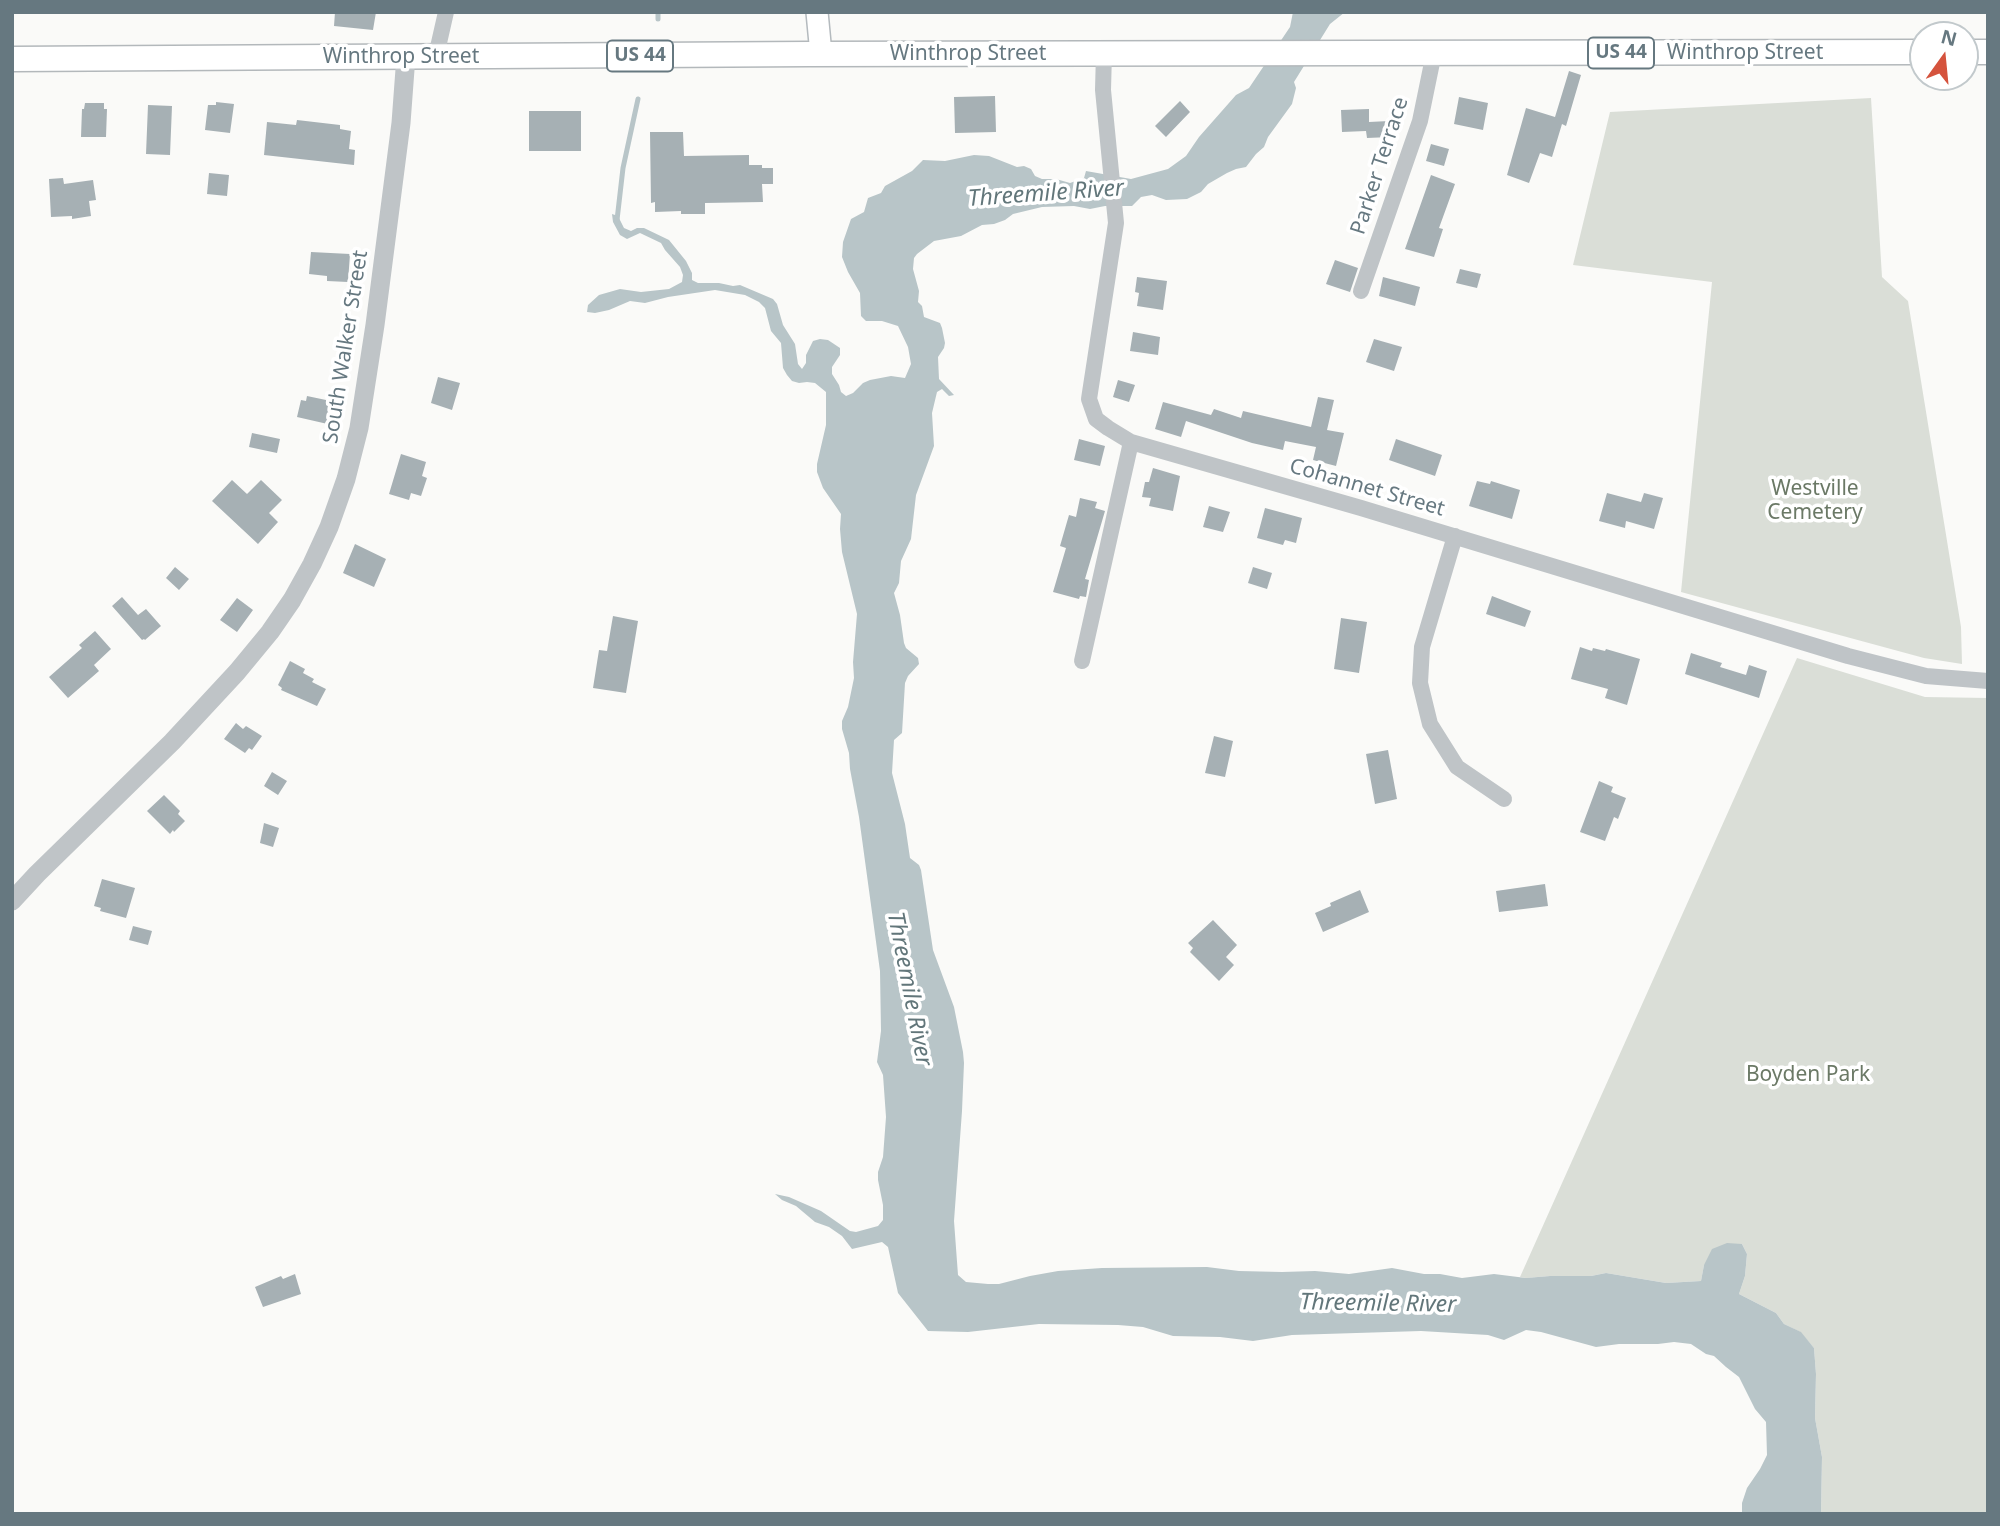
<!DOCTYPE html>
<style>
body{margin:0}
#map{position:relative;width:2000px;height:1526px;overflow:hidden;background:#fafaf8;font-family:"Noto Sans",sans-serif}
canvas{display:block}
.frame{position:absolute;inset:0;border:14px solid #667880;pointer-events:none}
.north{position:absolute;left:1909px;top:21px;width:70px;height:70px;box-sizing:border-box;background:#fff;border:2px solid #c2c9cc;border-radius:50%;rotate:15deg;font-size:19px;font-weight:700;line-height:28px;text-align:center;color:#667880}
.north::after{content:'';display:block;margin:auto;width:24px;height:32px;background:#d5533d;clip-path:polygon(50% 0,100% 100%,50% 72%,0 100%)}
</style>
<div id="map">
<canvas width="2000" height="1526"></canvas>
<div class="frame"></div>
<div class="north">N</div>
</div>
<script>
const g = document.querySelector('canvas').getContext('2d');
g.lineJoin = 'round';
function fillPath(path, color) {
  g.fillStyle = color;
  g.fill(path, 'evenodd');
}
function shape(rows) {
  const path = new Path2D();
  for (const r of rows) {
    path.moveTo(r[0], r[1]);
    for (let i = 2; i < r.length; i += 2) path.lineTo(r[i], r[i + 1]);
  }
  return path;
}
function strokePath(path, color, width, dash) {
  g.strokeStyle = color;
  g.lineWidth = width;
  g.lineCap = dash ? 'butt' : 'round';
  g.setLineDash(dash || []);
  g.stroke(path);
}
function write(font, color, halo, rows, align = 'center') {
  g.font = font + ' "Noto Sans",sans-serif';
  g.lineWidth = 7;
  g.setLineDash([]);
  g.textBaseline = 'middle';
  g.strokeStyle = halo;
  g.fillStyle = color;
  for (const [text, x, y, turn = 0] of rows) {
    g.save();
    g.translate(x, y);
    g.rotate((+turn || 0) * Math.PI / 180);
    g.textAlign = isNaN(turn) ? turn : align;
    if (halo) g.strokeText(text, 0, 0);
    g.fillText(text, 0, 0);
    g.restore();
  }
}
fillPath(shape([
 [1871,98,1882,277,1908,301,1961,627,1962,664,1924,658,1681,592,1712,282,1573,265,1610,112],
 [1797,658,1925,697,1988,698,1988,1514,1821,1514,1822,1457,1815,1418,1816,1374,1814,1348,1800,1332,1784,1324,1776,1313,1739,1294,1745,1276,1747,1254,1742,1244,1704,1265,1701,1281,1666,1283,1606,1273,1591,1276,1550,1276,1526,1278,1520,1277]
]), '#daded7');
fillPath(shape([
 [1293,12,1345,12,1330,24,1294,82,1296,88,1292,104,1268,137,1264,147,1256,154,1246,167,1236,169,1227,173,1208,184,1201,192,1187,199,1166,200,1152,195,1141,197,1132,206,1105,206,1090,209,1074,206,1042,207,1013,214,1005,220,994,224,982,225,961,236,934,241,917,254,914,258,913,269,919,291,918,302,922,306,924,317,940,323,942,328,945,343,944,348,938,357,939,379,954,395,949,396,942,389,937,392,932,413,934,446,916,495,911,539,901,561,899,583,894,593,900,615,904,643,906,648,918,658,919,664,908,676,905,683,902,733,894,740,892,773,905,824,910,858,919,865,921,870,933,950,954,1007,963,1052,964,1063,962,1111,954,1221,958,1275,966,1282,988,1284,999,1284,1030,1276,1058,1271,1102,1268,1207,1267,1239,1271,1282,1272,1315,1271,1349,1274,1392,1268,1424,1274,1440,1274,1462,1278,1494,1274,1526,1278,1550,1276,1591,1276,1606,1273,1666,1283,1701,1281,1704,1265,1712,1249,1727,1243,1742,1244,1747,1254,1745,1276,1739,1294,1776,1313,1784,1324,1801,1332,1814,1348,1816,1374,1815,1418,1822,1457,1821,1514,1742,1514,1742,1503,1747,1488,1760,1469,1767,1455,1766,1422,1755,1409,1739,1377,1726,1367,1714,1356,1706,1354,1691,1344,1674,1342,1658,1344,1619,1344,1596,1347,1541,1332,1526,1330,1504,1340,1488,1335,1421,1331,1292,1335,1253,1341,1220,1337,1173,1336,1143,1327,1118,1325,1039,1324,968,1332,928,1331,898,1293,888,1247,882,1242,852,1249,842,1236,829,1227,815,1222,796,1206,782,1200,775,1194,789,1197,821,1211,850,1231,856,1232,878,1226,883,1220,883,1205,878,1180,878,1172,883,1157,886,1117,883,1075,877,1062,881,1031,880,971,859,817,850,769,849,753,842,729,842,721,848,707,854,678,853,662,857,614,842,552,840,529,841,514,823,488,817,472,817,464,826,425,826,392,815,383,807,382,799,383,792,381,787,375,783,368,781,343,771,331,765,308,759,302,745,295,715,290,668,297,645,303,630,301,609,310,595,313,587,312,588,305,599,295,620,289,641,292,669,289,682,282,683,275,680,267,665,250,661,243,640,233,627,239,620,235,613,222,612,214,618,216,624,228,631,231,637,228,644,228,669,240,686,261,692,273,692,280,698,283,719,283,733,286,740,285,773,299,777,304,783,325,795,344,798,364,802,369,806,363,806,355,813,341,820,339,828,340,840,348,840,355,832,367,832,374,839,385,841,392,846,396,853,393,863,383,870,380,891,376,905,378,911,364,908,347,898,326,882,321,866,321,861,316,860,293,848,272,842,257,843,242,851,219,864,212,868,198,881,193,885,186,912,171,923,160,945,161,974,155,989,156,1017,167,1024,166,1031,169,1035,176,1042,179,1056,179,1070,183,1084,178,1086,171,1131,179,1168,169,1186,156,1199,137,1236,95,1249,88,1290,27]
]), '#b8c5c8');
strokePath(shape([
 [658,12,658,19],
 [617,220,623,168,638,99]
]), '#b8c5c8', 5);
fillPath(shape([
 [335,12,376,12,373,30,334,26],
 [1569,71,1581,75,1566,126,1562,124,1552,157,1540,153,1529,183,1507,175,1526,108,1555,117],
 [995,96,996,132,955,133,954,97],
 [1459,97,1488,103,1483,130,1454,124],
 [1180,101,1190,112,1166,137,1155,126],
 [216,102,234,104,230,133,205,130,208,105,216,105],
 [85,103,104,103,104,109,107,109,106,137,81,137,82,109,84,109],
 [148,105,172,106,170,155,146,154],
 [1369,109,1369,122,1389,121,1390,137,1367,138,1366,131,1342,132,1341,110],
 [529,111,581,111,581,151,529,151],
 [297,120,340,125,340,129,351,131,349,149,355,150,354,165,264,155,267,122,296,125],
 [650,132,683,132,684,156,749,155,749,165,762,165,762,168,773,168,773,184,762,184,763,202,705,203,705,214,681,214,681,211,655,212,655,202,651,203],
 [1431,144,1449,149,1444,166,1426,161],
 [209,173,229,175,227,196,207,194],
 [1431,175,1455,184,1439,228,1443,229,1434,257,1405,249],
 [63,178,64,184,93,180,96,200,89,201,91,216,72,219,72,216,51,217,49,179],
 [311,252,350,254,348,282,327,281,327,276,309,274],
 [1335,260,1358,268,1350,292,1326,284],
 [1460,269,1481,274,1477,288,1456,283],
 [1137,277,1167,281,1163,310,1137,306,1139,293,1135,292],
 [1383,277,1420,287,1415,306,1379,296],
 [1133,332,1160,337,1158,355,1130,351],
 [1374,339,1402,347,1394,371,1366,362],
 [438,377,460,383,452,410,431,403],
 [1118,380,1135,385,1129,402,1113,397],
 [307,396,326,400,326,403,337,406,332,425,297,417,301,400,306,401],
 [1318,397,1334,400,1327,430,1344,433,1336,466,1313,460,1316,447,1285,441,1283,450,1252,443,1186,421,1181,437,1155,429,1163,402,1211,415,1214,409,1241,418,1243,411,1311,427],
 [252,433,280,439,277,453,249,447],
 [1079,439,1105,446,1100,466,1074,460],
 [1396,439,1442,455,1435,476,1389,460],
 [401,454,426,462,422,476,427,478,421,496,411,493,409,500,389,494],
 [1153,468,1180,476,1173,511,1149,506,1151,498,1142,497,1145,482,1149,482],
 [232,480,247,494,261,480,282,500,269,513,278,522,258,544,212,501],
 [1477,481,1490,484,1491,481,1520,490,1512,519,1469,506],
 [1607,493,1641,502,1644,493,1663,498,1654,529,1626,521,1625,528,1599,521],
 [1080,498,1097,502,1095,508,1105,511,1085,579,1089,580,1086,597,1080,596,1079,599,1053,592,1066,548,1060,546,1069,515,1076,517],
 [1209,506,1230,512,1223,532,1203,527],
 [1265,508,1302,518,1296,543,1285,540,1283,545,1257,538],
 [355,544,386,559,374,587,343,573],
 [175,567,189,579,179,590,166,578],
 [1253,567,1272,573,1267,589,1248,583],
 [1492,596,1531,611,1525,627,1486,614],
 [122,597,138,615,146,609,161,626,145,640,144,639,142,640,112,606],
 [237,598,253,610,237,632,220,620],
 [613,616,638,621,626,693,593,688,599,650,607,651],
 [1341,618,1367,622,1359,673,1334,669],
 [95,631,111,649,94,665,99,671,68,698,49,677,82,648,79,645],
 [1580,647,1592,651,1593,648,1605,651,1606,649,1640,659,1627,705,1605,698,1608,689,1571,679],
 [1691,653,1722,663,1720,667,1746,675,1749,665,1767,671,1759,698,1685,674],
 [290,661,305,669,303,673,314,679,312,682,326,689,317,706,281,690,282,688,278,685],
 [236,723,243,729,246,726,262,736,252,750,249,748,245,753,224,739],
 [1214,736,1233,741,1225,777,1205,773],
 [1388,750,1397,799,1375,804,1366,754],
 [272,772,287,781,278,795,264,786],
 [1599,781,1613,787,1611,792,1626,798,1618,819,1614,817,1605,841,1580,832],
 [164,795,180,811,178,814,185,821,174,832,173,830,170,834,147,811],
 [264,823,279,828,273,847,260,843],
 [102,879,135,888,126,918,100,911,101,908,94,906],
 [1545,884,1548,906,1499,912,1496,891],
 [1360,890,1369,912,1323,932,1315,913,1331,906,1330,903],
 [1213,920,1237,945,1226,957,1234,965,1219,981,1190,952,1193,948,1188,943],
 [133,926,152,931,148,945,129,940],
 [295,1274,301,1294,263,1307,255,1287,281,1276,283,1279]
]), '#a6b0b4');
const secondary = shape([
 [817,12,821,54]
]);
const trunk = shape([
 [1965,52,1988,52],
 [12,59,809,54,1923,52]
]);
strokePath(secondary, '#b4babe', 24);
strokePath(trunk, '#b3b8bb', 27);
strokePath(shape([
 [1104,53,1103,90,1116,223,1089,399,1096,419,1108,428,1131,442,1361,508,1848,656,1926,676,1988,681],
 [436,56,446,12],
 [1361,291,1420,121,1434,53],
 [1455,536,1422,647,1420,683,1430,724,1457,767,1504,799],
 [1082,661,1131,442]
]), '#bfc4c7', 16);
strokePath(shape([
 [12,901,37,874,172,742,237,672,270,632,292,600,312,564,329,527,346,479,359,428,375,325,401,123,406,56]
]), '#bfc4c7', 19);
strokePath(secondary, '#fff', 21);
strokePath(trunk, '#fff', 24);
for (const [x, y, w] of [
 [1621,53,66],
 [640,56,66]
]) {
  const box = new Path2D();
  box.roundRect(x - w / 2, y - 15.5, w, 31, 5);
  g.fillStyle = '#fff';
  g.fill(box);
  strokePath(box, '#667880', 2);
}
write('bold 19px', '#667880', null, [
 ["US 44",1621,53],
 ["US 44",640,56]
]);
write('21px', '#667880', '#fff', [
 ["Winthrop Street",1745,53],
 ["Winthrop Street",968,54],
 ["Winthrop Street",401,57],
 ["Parker Terrace",1380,166,-72],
 ["South Walker Street",346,347,-81],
 ["Cohannet Street",1367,488,16]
]);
write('21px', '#6b7966', '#fff', [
 ["Westville",1815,489],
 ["Cemetery",1815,513],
 ["Boyden Park",1808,1075]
]);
write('italic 23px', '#62767a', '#fff', [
 ["Threemile River",1046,194,-4],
 ["Threemile River",909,989,79],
 ["Threemile River",1378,1304,1]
]);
</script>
